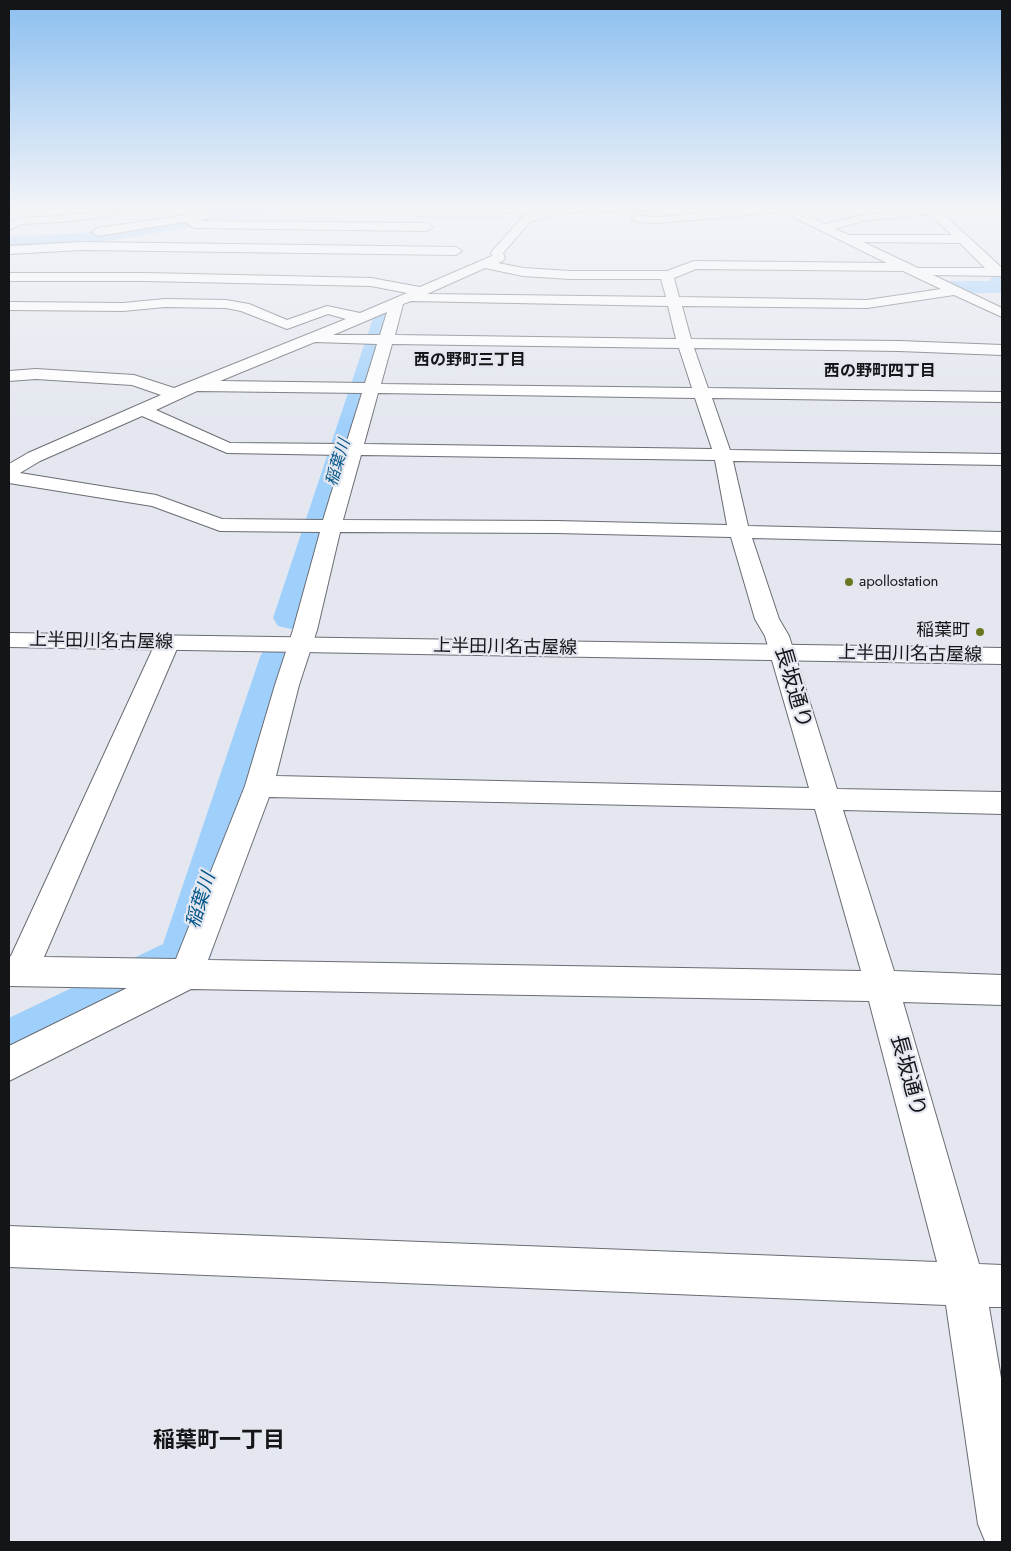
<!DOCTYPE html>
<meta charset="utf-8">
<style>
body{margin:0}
#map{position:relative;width:1011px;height:1551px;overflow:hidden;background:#e4e7ef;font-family:Jost,sans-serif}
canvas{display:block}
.frame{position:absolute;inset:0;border:10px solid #141518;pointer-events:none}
</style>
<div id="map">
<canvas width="1011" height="1551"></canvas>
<div class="frame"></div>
</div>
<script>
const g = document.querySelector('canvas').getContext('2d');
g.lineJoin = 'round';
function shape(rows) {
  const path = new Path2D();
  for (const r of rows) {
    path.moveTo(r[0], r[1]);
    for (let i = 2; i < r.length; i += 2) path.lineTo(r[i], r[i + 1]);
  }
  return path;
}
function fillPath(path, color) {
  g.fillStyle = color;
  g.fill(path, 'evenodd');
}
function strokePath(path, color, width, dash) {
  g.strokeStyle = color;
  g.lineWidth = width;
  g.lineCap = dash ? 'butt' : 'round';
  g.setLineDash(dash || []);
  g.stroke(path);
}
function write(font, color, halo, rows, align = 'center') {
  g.font = font + ' Jost,"Noto Sans JP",sans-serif';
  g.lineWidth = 4.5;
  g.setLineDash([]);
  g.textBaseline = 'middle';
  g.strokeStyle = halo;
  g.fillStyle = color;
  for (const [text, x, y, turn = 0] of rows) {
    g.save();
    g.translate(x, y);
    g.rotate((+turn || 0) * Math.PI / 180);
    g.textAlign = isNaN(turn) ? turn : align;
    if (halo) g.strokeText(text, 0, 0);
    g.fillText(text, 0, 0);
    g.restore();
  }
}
fillPath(shape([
 [243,208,285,208,282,212,276,213,83,245,9,249,9,237,83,233,243,208],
 [1002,272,1002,292,995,293,954,293,946,292,943,287,946,282,954,281,989,281,995,274,1002,272],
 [387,302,395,304,398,309,309,618,304,626,291,629,278,626,273,618,376,309,379,304,387,302],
 [279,645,293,648,298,657,210,959,202,975,29,1065,9,1072,9,1018,163,944,260,657,265,648,279,645]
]), '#9fd0fb');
const minor = shape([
 [201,208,215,208,208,213,212,216,210,218,198,221,427,223,433,227,427,231,195,228,184,222,98,236,92,232,98,228,187,215,201,208],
 [497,208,525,208,543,211,563,208,664,208,658,211,579,212,545,217,530,222,503,253,505,258,503,261,498,263,523,268,570,271,667,271,694,261,887,263,783,212,658,223,637,222,631,219,637,216,658,217,751,208,793,208,825,224,862,215,937,208,1002,268,1002,276,933,275,1002,308,1002,317,954,295,867,308,682,306,691,339,899,341,1002,345,1002,355,899,351,694,348,708,388,1002,392,1002,402,712,398,730,450,1002,454,1002,465,733,461,748,526,1002,532,1002,544,752,538,779,619,789,636,837,789,1002,792,1002,814,843,810,894,971,1002,975,1002,1005,903,1002,979,1264,1002,1265,1002,1307,989,1307,1002,1384,1002,1542,985,1541,978,1524,946,1305,9,1267,9,1226,937,1262,869,1001,191,989,9,1081,9,1046,127,988,9,986,9,957,11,956,155,644,159,639,167,637,175,639,179,644,44,957,176,959,245,786,275,685,293,630,320,532,220,531,152,506,9,483,9,464,28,453,161,395,132,385,36,379,9,381,9,371,36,369,134,375,174,388,346,319,328,314,287,329,241,311,226,308,165,307,123,311,9,310,9,302,123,303,165,299,226,300,249,304,287,320,327,306,360,313,407,293,371,286,146,281,9,281,9,273,146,273,371,278,420,287,492,256,491,253,493,250,522,218,528,215,505,212,502,216,498,217,413,216,407,213,409,211,495,211,497,208],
 [930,214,952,235,849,235,835,229,862,221,930,214],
 [863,242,960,243,985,268,918,268,863,242],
 [485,268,523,276,570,279,661,279,666,297,427,294,485,268],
 [696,269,903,271,941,289,867,300,679,297,674,278,696,269],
 [411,301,668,306,676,339,395,335,403,304,411,301],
 [387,312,380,335,333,335,366,321,387,312],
 [315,342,377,344,365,383,220,381,315,342],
 [392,344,679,348,692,388,381,384,392,344],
 [197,391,362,393,346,444,230,443,156,410,197,391],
 [378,393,695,398,712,449,364,444,378,393],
 [142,416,227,453,343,455,323,520,222,519,156,495,20,473,40,461,142,416],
 [361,455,715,460,727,525,556,521,343,520,361,455],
 [340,532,556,533,731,537,755,619,765,636,809,788,276,776,299,685,317,630,340,532],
 [269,797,815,809,861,971,208,960,269,797],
 [114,210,118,211,120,213,118,215,61,222,22,224,9,230,9,222,19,218,61,216,114,210],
 [81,242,456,247,462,251,456,255,81,250,9,254,9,246,81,242]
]);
const major = shape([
 [9,633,1002,648,1002,664,9,647,9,633]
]);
strokePath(minor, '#6a6c73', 2);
strokePath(major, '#6a6c73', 2);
fillPath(minor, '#fff');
fillPath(major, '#fff');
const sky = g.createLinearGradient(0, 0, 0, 425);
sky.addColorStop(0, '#8bbff0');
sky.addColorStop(0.49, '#f3f4f8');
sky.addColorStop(1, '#f3f4f800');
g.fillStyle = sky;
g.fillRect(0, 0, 1011, 425);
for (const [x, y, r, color] of [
 [849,582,5,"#6b7621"],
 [980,632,5,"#6b7621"]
]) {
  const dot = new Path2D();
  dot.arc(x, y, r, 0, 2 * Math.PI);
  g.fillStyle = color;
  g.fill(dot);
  strokePath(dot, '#e4e7ef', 2);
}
write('15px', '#141518', '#e4e7ef', [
 ["apollostation",859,582]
], 'left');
write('bold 16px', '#141518', '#e4e7ef', [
 ["西の野町三丁目",470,361],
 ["西の野町四丁目",880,372]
]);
write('italic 16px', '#04568a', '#e4e7ef', [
 ["稲葉川",339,463,-73]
]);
write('18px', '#141518', '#e4e7ef', [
 ["稲葉町",970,632]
], 'right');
write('18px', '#141518', '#e4e7ef', [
 ["上半田川名古屋線",101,642,1],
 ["上半田川名古屋線",505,648,1],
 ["上半田川名古屋線",910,655,1]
]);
write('italic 19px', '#04568a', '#e4e7ef', [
 ["稲葉川",202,901,-73]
]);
write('21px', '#141518', '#e4e7ef', [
 ["長坂通り",792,688,74],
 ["長坂通り",907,1076,75]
]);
write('bold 22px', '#141518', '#e4e7ef', [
 ["稲葉町一丁目",219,1442]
]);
</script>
